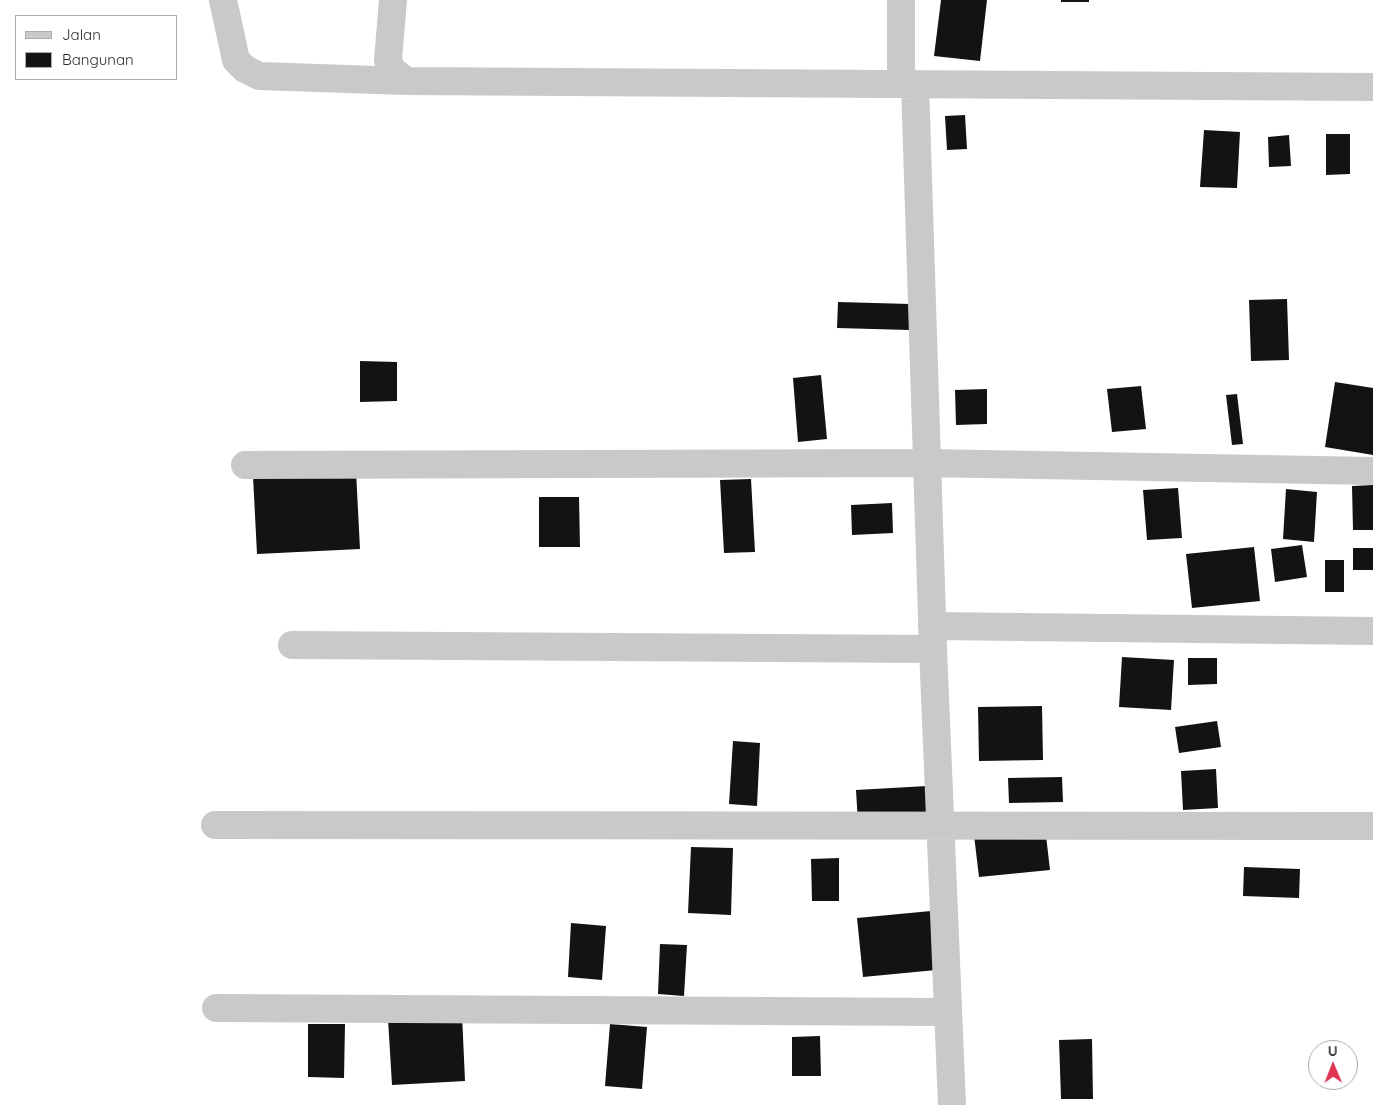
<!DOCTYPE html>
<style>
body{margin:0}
#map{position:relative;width:1373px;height:1105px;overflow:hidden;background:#fff;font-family:Quicksand,sans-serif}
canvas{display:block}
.legend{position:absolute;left:15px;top:15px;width:162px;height:65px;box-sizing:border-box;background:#fff;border:1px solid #ababab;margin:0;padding:6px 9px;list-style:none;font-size:15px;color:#2c2c2c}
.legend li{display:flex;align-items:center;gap:10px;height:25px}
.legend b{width:25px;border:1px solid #ababab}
.north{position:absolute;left:1308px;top:1040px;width:50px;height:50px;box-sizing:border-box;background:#fff;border:1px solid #ababab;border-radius:50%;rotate:359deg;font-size:14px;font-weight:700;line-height:20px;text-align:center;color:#2c2c2c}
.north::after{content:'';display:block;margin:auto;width:18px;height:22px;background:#de3351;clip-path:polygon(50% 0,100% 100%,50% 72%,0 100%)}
</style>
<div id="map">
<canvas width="1373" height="1105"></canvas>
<ul class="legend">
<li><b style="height:6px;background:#c9c9c9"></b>Jalan</li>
<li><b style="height:14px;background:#131313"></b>Bangunan</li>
</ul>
<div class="north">U</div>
</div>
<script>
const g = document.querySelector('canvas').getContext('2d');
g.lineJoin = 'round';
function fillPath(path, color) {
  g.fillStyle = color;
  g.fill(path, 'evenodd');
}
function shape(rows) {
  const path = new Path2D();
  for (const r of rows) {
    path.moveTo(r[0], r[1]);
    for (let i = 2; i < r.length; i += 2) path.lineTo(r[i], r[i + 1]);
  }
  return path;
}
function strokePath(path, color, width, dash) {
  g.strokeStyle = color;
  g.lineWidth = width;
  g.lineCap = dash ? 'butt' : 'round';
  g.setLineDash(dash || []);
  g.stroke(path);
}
fillPath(shape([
 [941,0,987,0,980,61,934,56],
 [1061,0,1089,0,1089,2,1061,2],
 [965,115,967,149,947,150,945,116],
 [1204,130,1240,132,1237,188,1200,187],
 [1326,134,1350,134,1350,174,1326,175],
 [1289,135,1291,166,1269,167,1268,137],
 [1287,299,1289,360,1251,361,1249,300],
 [838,302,910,304,909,330,837,328],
 [360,361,397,362,397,401,360,402],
 [821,375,827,439,798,442,793,378],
 [1335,382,1373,388,1373,455,1325,447],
 [1141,386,1146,429,1112,432,1107,389],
 [987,389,987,424,956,425,955,390],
 [1237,394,1243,444,1232,445,1226,395],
 [356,471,360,549,257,554,253,476],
 [751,479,755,552,724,553,720,480],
 [1373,485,1373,530,1353,530,1352,486],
 [1178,488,1182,538,1147,540,1143,490],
 [1286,489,1317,492,1314,542,1283,539],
 [539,497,579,497,580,547,539,547],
 [892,503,893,533,852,535,851,505],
 [1302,545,1307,577,1275,582,1271,549],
 [1254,547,1260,601,1192,608,1186,554],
 [1353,548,1373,548,1373,570,1353,570],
 [1325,560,1344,560,1344,592,1325,592],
 [1122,657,1174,660,1171,710,1119,707],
 [1188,658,1217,658,1217,684,1188,685],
 [1042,706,1043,760,979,761,978,707],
 [1217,721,1221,747,1179,753,1175,727],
 [733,741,760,743,757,806,729,804],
 [1216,769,1218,808,1183,810,1181,771],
 [1062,777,1063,802,1009,803,1008,778],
 [927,786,929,819,858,823,856,790],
 [1045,827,1050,870,979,877,974,835],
 [691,847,733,848,731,915,688,913],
 [839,858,839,901,812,901,811,859],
 [1244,867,1300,869,1299,898,1243,896],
 [931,911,936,970,863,977,857,918],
 [571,923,606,926,602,980,568,977],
 [660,944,687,945,684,996,658,994],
 [462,1014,465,1081,392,1085,388,1019],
 [308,1024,345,1024,344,1078,308,1077],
 [610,1024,647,1027,642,1089,605,1086],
 [820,1036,821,1076,792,1076,792,1037],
 [1092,1039,1093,1099,1061,1099,1059,1040]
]), '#131313');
strokePath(shape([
 [223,0,236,60,245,69,259,76,406,81,1373,87],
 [393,0,388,60,391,69,406,81],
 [901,0,901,83],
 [915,84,933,649,952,1105],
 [245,465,927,463,1373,471],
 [932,626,1373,631],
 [292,645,933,649],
 [215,825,1373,826],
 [216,1008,948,1012]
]), '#c9c9c9', 28);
</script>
